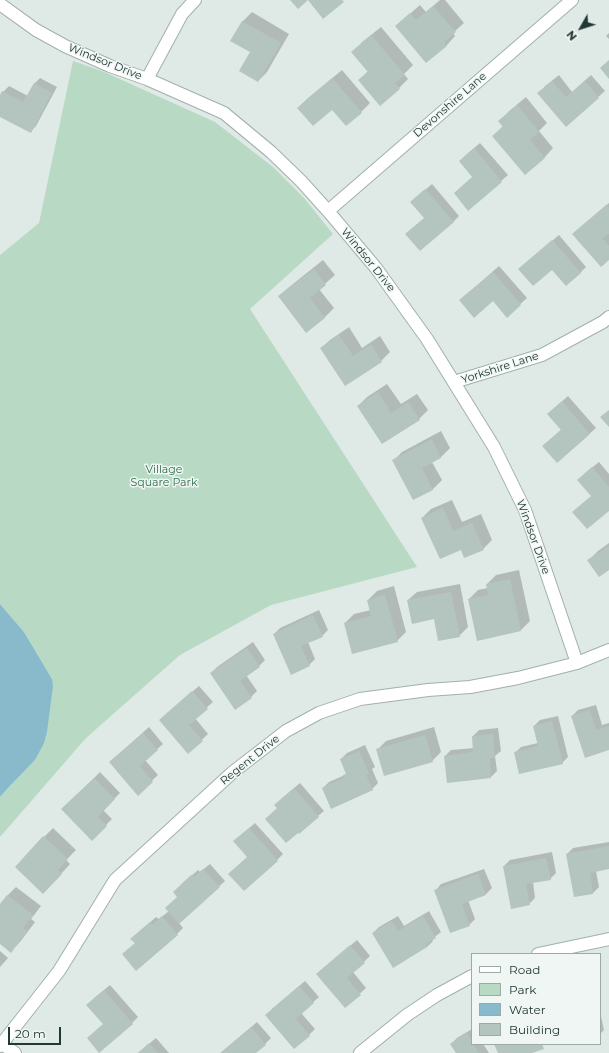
<!DOCTYPE html>
<style>
body{margin:0}
#map{position:relative;width:609px;height:1053px;overflow:hidden;background:#dfe9e6;font-family:Montserrat,sans-serif}
canvas{display:block}
.legend{position:absolute;left:471px;top:953px;width:130px;height:92px;box-sizing:border-box;background:#eff6f3;border:1px solid #9daaa7;margin:0;padding:5px 7px;list-style:none;font-size:12px;color:#213834}
.legend li{display:flex;align-items:center;gap:8px;height:20px}
.legend b{width:20px;border:1px solid #9daaa7}
.north{position:absolute;left:561px;top:8px;width:40px;height:40px;-webkit-text-stroke:3px #eff6f3;paint-order:stroke;rotate:231deg;font-size:11px;font-weight:700;line-height:16px;text-align:center;color:#213834}
.north::after{content:'';display:block;margin:auto;width:14px;height:18px;background:#213834;clip-path:polygon(50% 0,100% 100%,50% 72%,0 100%)}
.scale{position:absolute;left:8px;top:1027px;width:53px;height:18px;box-sizing:border-box;border:2px solid #213834;border-top:0;padding-left:5px;font-size:12px;line-height:14px;white-space:nowrap;color:#213834;-webkit-text-stroke:3px #eff6f3;paint-order:stroke}
</style>
<div id="map">
<canvas width="609" height="1053"></canvas>
<ul class="legend">
<li><b style="height:5px;background:#fff"></b>Road</li>
<li><b style="height:11px;background:#b8dac5"></b>Park</li>
<li><b style="height:11px;background:#89bacc"></b>Water</li>
<li><b style="height:11px;background:#b4c4bf"></b>Building</li>
</ul>
<div class="north">N</div>
<div class="scale">20 m</div>
</div>
<script>
const g = document.querySelector('canvas').getContext('2d');
g.lineJoin = 'round';
function fillPath(path, color) {
  g.fillStyle = color;
  g.fill(path, 'evenodd');
}
function shape(rows) {
  const path = new Path2D();
  for (const r of rows) {
    path.moveTo(r[0], r[1]);
    for (let i = 2; i < r.length; i += 2) path.lineTo(r[i], r[i + 1]);
  }
  return path;
}
function strokePath(path, color, width, dash) {
  g.strokeStyle = color;
  g.lineWidth = width;
  g.lineCap = dash ? 'butt' : 'round';
  g.setLineDash(dash || []);
  g.stroke(path);
}
function write(font, color, halo, rows, align = 'center') {
  g.font = font + ' Montserrat,sans-serif';
  g.lineWidth = 3;
  g.setLineDash([]);
  g.textBaseline = 'middle';
  g.strokeStyle = halo;
  g.fillStyle = color;
  for (const [text, x, y, turn = 0] of rows) {
    g.save();
    g.translate(x, y);
    g.rotate((+turn || 0) * Math.PI / 180);
    g.textAlign = isNaN(turn) ? turn : align;
    if (halo) g.strokeText(text, 0, 0);
    g.fillText(text, 0, 0);
    g.restore();
  }
}
fillPath(shape([
 [73,61,102,71,215,122,273,167,304,198,333,234,250,309,417,567,271,605,180,655,86,738,0,837,0,797,8,788,35,760,52,679,24,632,0,604,0,255,39,223]
]), '#b8dac5');
fillPath(shape([
 [0,604,24,632,52,679,53,686,47,732,44,743,35,760,8,788,0,797]
]), '#89bacc');
fillPath(shape([
 [440,0,445,0,464,23,453,33,455,36,447,45,426,62,396,26,420,5,426,12],
 [252,12,289,34,267,72,258,81,252,52,232,40,243,21],
 [381,27,413,65,404,74,408,79,399,88,359,80,368,71,361,43],
 [609,33,609,39,606,36],
 [342,70,370,103,361,112,332,109,298,108,307,99],
 [559,75,572,92,591,75,605,91,566,125,544,87],
 [40,78,57,87,36,126,30,132,0,116,0,97,3,92,9,86,28,96,34,84],
 [526,97,547,123,539,131,553,148,545,157,525,174,493,136,503,126,508,112],
 [480,143,508,175,469,209,473,177,466,155],
 [432,184,459,216,453,222,425,217,418,196],
 [609,203,609,231,608,232,609,234,609,259,580,228],
 [559,235,586,267,580,273,552,269,526,263],
 [323,260,335,275,319,289,334,308,325,317,306,331,279,296,288,288],
 [499,266,527,298,507,316,493,300,466,295],
 [349,327,362,348,380,336,390,352,381,361,345,385,321,348,330,340],
 [387,384,401,404,417,394,428,410,419,419,382,443,358,406,367,397],
 [568,396,596,428,557,462,543,446,562,429,548,414],
 [441,431,450,448,441,457,432,462,442,480,433,489,413,499,393,461,402,452],
 [599,462,609,474,609,509,592,496,584,474],
 [452,500,462,522,481,514,492,540,483,549,461,548,422,518,431,509],
 [609,543,609,569,589,560,598,551],
 [519,570,530,621,521,630,469,599,478,590,488,588,487,584,496,575],
 [460,584,468,627,459,636,408,600,417,592],
 [394,586,406,632,397,641,345,623,354,614,371,610,368,600,377,591],
 [319,610,328,630,322,636,308,642,315,659,309,665,274,634,280,628],
 [253,642,265,660,259,666,246,675,257,691,251,697,211,673,217,667],
 [199,686,213,702,195,718,208,734,188,753,166,714],
 [596,705,602,725,609,723,609,749,572,716,578,710],
 [558,716,568,757,562,763,515,753,521,747,538,743,534,726,540,720],
 [149,727,163,744,145,760,158,775,138,794,110,762],
 [434,727,441,752,432,761,377,750,386,741],
 [498,728,501,751,495,756,497,771,491,777,448,782,445,756,451,750,474,748,473,736,479,730],
 [365,745,375,767,372,769,378,783,372,789,323,788,329,782,345,775,347,773,341,759,347,753],
 [100,772,120,793,103,810,112,819,92,839,63,809],
 [300,783,324,811,318,816,278,808,281,799],
 [255,823,283,854,277,860,248,857,240,836],
 [53,828,76,850,66,860,70,864,52,884,44,837],
 [609,842,609,868,596,871,599,887,593,893,575,896,567,854,573,848],
 [552,852,556,873,550,879,533,882,535,898,529,904,504,866,510,860],
 [210,864,225,881,179,923,183,928,177,934,136,943,138,933,156,917,159,919,169,911,178,896,180,886,198,870,200,872],
 [484,869,492,888,486,894,468,900,475,919,469,925,436,890,441,884],
 [16,887,41,906,31,919,35,922,20,942,11,951,0,943,0,905,8,895],
 [429,911,441,932,432,939,433,941,427,947,393,966,373,933,379,927,398,916,404,926],
 [357,940,370,956,353,972,366,988,345,1007,324,968],
 [0,951,8,958,0,967],
 [305,981,319,997,301,1013,315,1029,309,1035,272,1009],
 [110,985,138,1017,132,1023,104,1024,93,999],
 [600,1012,604,1030,600,1034],
 [257,1022,271,1038,265,1044,254,1053,221,1053],
 [472,1029,472,1044,483,1044,489,1053,457,1053,451,1044,457,1038],
 [156,1038,169,1053,138,1053]
]), '#0003');
fillPath(shape([
 [290,0,342,0,344,2,323,19,308,0,298,9],
 [433,6,456,32,444,42,447,46,426,63,395,26,410,13,416,20],
 [242,21,281,43,258,82,239,71,250,52,230,41],
 [371,35,405,75,395,83,400,89,380,106,358,80,368,72,351,52],
 [609,60,609,79,600,68],
 [332,78,362,113,346,126,332,110,313,126,297,108],
 [552,81,566,97,585,81,599,98,566,127,537,93],
 [34,83,52,93,31,133,0,117,0,95,2,91,23,102],
 [517,105,539,132,530,140,545,158,525,175,492,136,503,127,498,121],
 [474,148,502,182,468,211,454,193,472,177,459,161],
 [425,189,454,222,420,251,405,234,424,218,410,202],
 [606,205,609,208,609,233,602,238,609,246,609,260,601,267,572,234],
 [552,240,581,273,566,286,552,270,533,286,518,269],
 [314,269,326,285,310,298,325,318,306,333,278,296],
 [493,272,521,305,507,318,493,301,474,318,459,300],
 [339,335,353,356,371,344,382,362,345,386,320,348],
 [378,392,391,413,408,402,420,420,382,444,357,406],
 [562,401,590,434,557,463,542,446,561,430,547,414],
 [609,410,609,427,600,417],
 [432,439,441,458,422,468,433,490,413,500,392,460],
 [592,467,609,487,609,511,587,529,572,512,591,496,577,480],
 [443,508,453,531,472,523,484,550,464,558,461,550,440,559,421,518],
 [609,546,609,570,599,577,587,560],
 [510,579,521,631,477,641,468,599,488,595,486,584],
 [451,592,460,637,438,641,434,619,412,624,407,600],
 [385,595,398,642,352,654,344,623,371,616,367,600],
 [313,615,323,637,301,646,310,666,291,675,273,634],
 [247,648,260,667,240,681,252,698,235,710,210,673],
 [192,691,208,709,189,725,203,741,188,754,159,720],
 [590,710,596,730,609,726,609,750,585,758,571,716],
 [552,721,563,764,519,774,514,752,538,746,533,726],
 [143,733,158,750,140,766,153,782,138,796,109,762],
 [493,734,495,758,490,758,491,778,447,783,444,756,473,752,472,736],
 [425,735,433,762,384,776,376,749],
 [359,751,369,773,366,775,373,790,331,809,322,788,344,778,343,775,346,774,340,759],
 [94,778,115,799,98,817,107,826,92,841,61,809],
 [294,788,319,817,299,834,298,833,286,843,265,819,277,808,274,805],
 [249,828,278,861,244,891,228,874,247,857,233,841],
 [43,836,68,859,58,870,62,874,43,894,15,867],
 [609,846,609,869,590,873,593,894,574,897,566,854],
 [546,858,551,880,526,884,530,905,511,909,503,866],
 [203,869,220,887,179,924,165,908,177,897,173,892,191,875,194,877],
 [478,874,486,895,462,904,470,926,450,933,434,890],
 [7,895,33,915,23,928,27,931,11,953,0,944,0,904],
 [162,916,178,935,136,971,122,954,135,943,130,939,150,922,152,925],
 [423,916,436,938,426,944,427,947,393,968,372,933,392,921,398,931],
 [350,945,365,963,347,978,361,995,345,1008,316,974],
 [299,986,314,1003,296,1019,310,1036,294,1049,265,1015],
 [104,990,133,1024,99,1053,87,1038,103,1024,86,1005],
 [251,1027,266,1045,256,1053,220,1053],
 [467,1033,472,1042,472,1044,473,1044,479,1053,456,1053,450,1044],
 [149,1043,158,1053,138,1053],
 [494,1044,542,1044,544,1049,532,1053,498,1053]
]), '#b4c4bf');
const minor = shape([
 [0,4,36,30,65,46,110,66,147,79,224,113,271,152,301,181,328,211,376,268,427,339,494,447,525,510,577,663],
 [147,79,182,14,195,0],
 [328,211,572,0],
 [454,382,542,355,603,322,609,317],
 [538,954,609,939],
 [2,1044,15,1053],
 [0,1046,59,971,115,880,233,772,286,731,319,713,360,699,428,690,470,687,518,678,577,663,609,650],
 [360,1053,407,1015,437,995,472,976]
]);
strokePath(minor, '#a2b0ad', 14);
strokePath(minor, '#fff', 12);
write('11px', '#213834', '#eff6f3', [
 ["Windsor Drive",105,62,22],
 ["Devonshire Lane",450,105,-41],
 ["Windsor Drive",368,260,51],
 ["Yorkshire Lane",500,368,-18],
 ["Windsor Drive",533,537,70],
 ["Regent Drive",250,760,-39]
]);
write('11px', '#2e6c4d', '#eff6f3', [
 ["Village",164,470],
 ["Square Park",164,483]
]);
</script>
